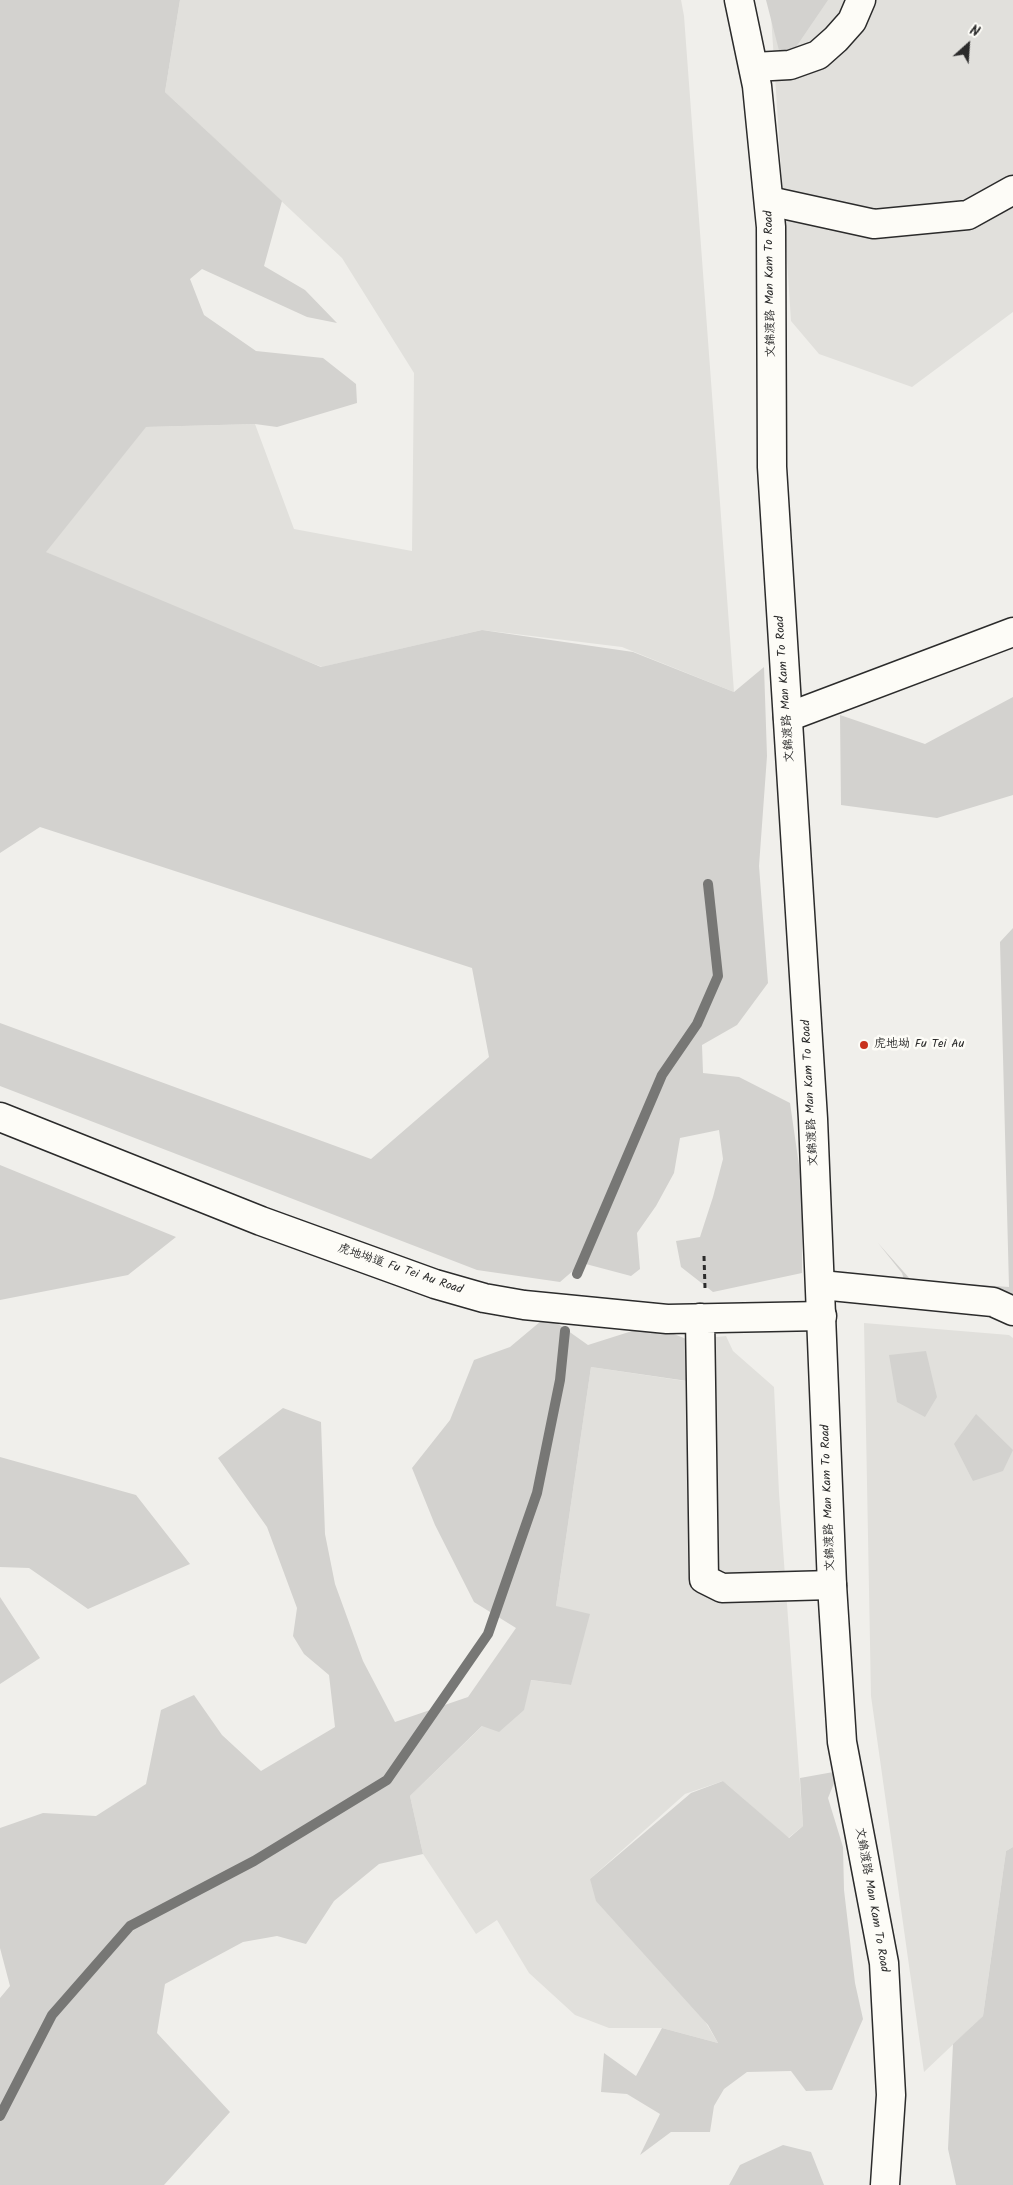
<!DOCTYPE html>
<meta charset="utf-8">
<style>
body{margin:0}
#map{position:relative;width:1013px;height:2185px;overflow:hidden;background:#f0efeb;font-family:Kalam,sans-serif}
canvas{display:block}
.north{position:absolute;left:943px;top:20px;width:50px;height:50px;-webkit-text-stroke:4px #fdfcf7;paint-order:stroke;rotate:26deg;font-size:14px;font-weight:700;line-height:20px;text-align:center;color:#2b2b2b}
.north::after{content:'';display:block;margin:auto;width:18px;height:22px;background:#2b2b2b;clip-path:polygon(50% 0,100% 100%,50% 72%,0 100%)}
</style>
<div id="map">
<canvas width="1013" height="2185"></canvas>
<div class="north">N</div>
</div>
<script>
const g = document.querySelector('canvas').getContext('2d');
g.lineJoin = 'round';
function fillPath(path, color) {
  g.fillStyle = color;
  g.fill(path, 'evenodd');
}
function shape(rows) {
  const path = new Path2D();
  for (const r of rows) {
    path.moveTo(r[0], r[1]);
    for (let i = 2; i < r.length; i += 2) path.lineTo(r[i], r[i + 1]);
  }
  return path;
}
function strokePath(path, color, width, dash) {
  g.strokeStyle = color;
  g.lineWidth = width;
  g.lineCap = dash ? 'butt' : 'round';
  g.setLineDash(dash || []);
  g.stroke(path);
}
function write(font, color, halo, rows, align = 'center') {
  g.font = font + ' Kalam,"LXGW WenKai TC",sans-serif';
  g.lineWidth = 5;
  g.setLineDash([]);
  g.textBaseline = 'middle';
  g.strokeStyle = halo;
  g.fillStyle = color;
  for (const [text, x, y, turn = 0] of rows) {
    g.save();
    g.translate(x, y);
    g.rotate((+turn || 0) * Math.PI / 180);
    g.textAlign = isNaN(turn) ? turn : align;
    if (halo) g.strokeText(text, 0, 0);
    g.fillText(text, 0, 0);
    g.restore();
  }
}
fillPath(shape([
 [180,0,681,0,684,16,734,692,622,647,482,630,322,667,125,590,0,530,0,352,146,427,255,424,294,529,412,551,414,373,342,258,165,92],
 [770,0,1013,0,1013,312,912,387,819,354,791,321],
 [864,1323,1009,1335,1013,1338,1013,1847,1006,1851,983,2016,924,2072,871,1696],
 [726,1336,733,1351,774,1387,779,1493,803,1826,788,1838,723,1781,685,1794,590,1879,703,2018,718,2043,662,2028,609,2028,575,2015,529,1973,497,1920,476,1934,423,1854,410,1796,530,1680,571,1685,556,1606,591,1367,685,1381,689,1340]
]), '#e1e0dc');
fillPath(shape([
 [0,0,180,0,165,92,282,201,264,266,305,290,337,323,307,317,202,269,190,279,204,315,256,351,323,358,356,384,357,403,277,427,255,424,146,427,46,552,321,667,482,630,633,652,734,692,764,667,767,756,759,866,768,983,737,1025,702,1045,703,1073,739,1077,790,1103,802,1186,802,1273,713,1292,681,1267,676,1241,700,1237,713,1197,723,1159,719,1130,680,1138,674,1173,656,1206,637,1233,640,1269,631,1276,582,1263,560,1282,477,1270,0,1086,0,1023,371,1159,489,1057,472,968,40,827,0,853],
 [766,0,828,0,783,66],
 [1013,697,1013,795,937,818,841,805,840,715,925,744],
 [1013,928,1013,1307,907,1289,902,1273,878,1243,911,1280,1009,1287,1000,942],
 [0,1165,176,1237,128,1275,0,1300],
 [547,1316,588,1345,651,1325,689,1340,694,1382,591,1367,556,1606,590,1614,571,1685,531,1680,524,1710,499,1732,482,1726,410,1796,423,1854,379,1864,334,1901,306,1944,277,1936,243,1942,165,1984,157,2033,230,2112,164,2185,0,2185,0,1998,10,1986,0,1948,0,1828,43,1813,96,1816,146,1784,161,1710,194,1695,222,1735,261,1771,335,1727,329,1675,304,1654,293,1636,297,1608,267,1527,218,1458,283,1408,321,1422,325,1534,335,1584,363,1661,395,1722,468,1697,516,1628,474,1602,435,1525,412,1468,450,1420,474,1360,510,1347],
 [926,1351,937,1397,925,1417,897,1402,889,1355],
 [976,1414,1013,1450,1003,1471,973,1481,954,1444],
 [0,1457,136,1495,190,1564,88,1609,29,1568,0,1567],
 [0,1597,40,1658,0,1684],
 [839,1771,828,1798,843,1847,844,1890,855,1983,863,2019,832,2090,806,2091,791,2071,747,2072,724,2089,714,2106,710,2132,671,2132,640,2155,660,2114,627,2094,601,2092,604,2053,636,2076,662,2028,718,2043,708,2025,596,1901,590,1879,691,1793,723,1781,789,1838,803,1826,800,1778],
 [1013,1847,1013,2185,956,2185,948,2149,953,2044,983,2016,1006,1851],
 [783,2145,811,2152,824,2185,729,2185,740,2165]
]), '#d3d2cf');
strokePath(shape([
 [577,1274,662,1075,697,1024,718,976,708,884],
 [0,2116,52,2015,130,1926,254,1861,387,1780,488,1634,537,1493,560,1380,565,1331]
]), '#777775', 10);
const minor = shape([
 [754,67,790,65,818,55,836,39,852,21,861,0],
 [769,201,874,224,968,215,1013,190],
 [788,717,1013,632],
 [0,1117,261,1221,435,1284,484,1298,524,1305,667,1319,822,1316],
 [821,1285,993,1302,1013,1311],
 [700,1318,704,1579,722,1588,832,1585]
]);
const major = shape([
 [739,0,757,86,771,227,772,467,813,1119,832,1585,842,1742,884,1963,891,2095,885,2185]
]);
strokePath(minor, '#2b2b2b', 31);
strokePath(major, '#2b2b2b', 31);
strokePath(shape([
 [704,1256,705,1288]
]), '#2b2b2b', 3, [5, 4]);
strokePath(minor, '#fdfcf7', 28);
strokePath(major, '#fdfcf7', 28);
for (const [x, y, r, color] of [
 [864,1045,5,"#c8321e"]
]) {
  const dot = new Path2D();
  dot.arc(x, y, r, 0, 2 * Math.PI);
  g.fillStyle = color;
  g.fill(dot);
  strokePath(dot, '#fdfcf7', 2);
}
write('12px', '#2b2b2b', '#fdfcf7', [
 ["文錦渡路 Man Kam To Road",771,284,-91],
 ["文錦渡路 Man Kam To Road",786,689,-94],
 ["文錦渡路 Man Kam To Road",811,1093,-93],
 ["虎地坳道 Fu Tei Au Road",400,1270,19],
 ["文錦渡路 Man Kam To Road",829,1498,-92],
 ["文錦渡路 Man Kam To Road",871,1900,80]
]);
write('12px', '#2b2b2b', '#fdfcf7', [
 ["虎地坳 Fu Tei Au",874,1045]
], 'left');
</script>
